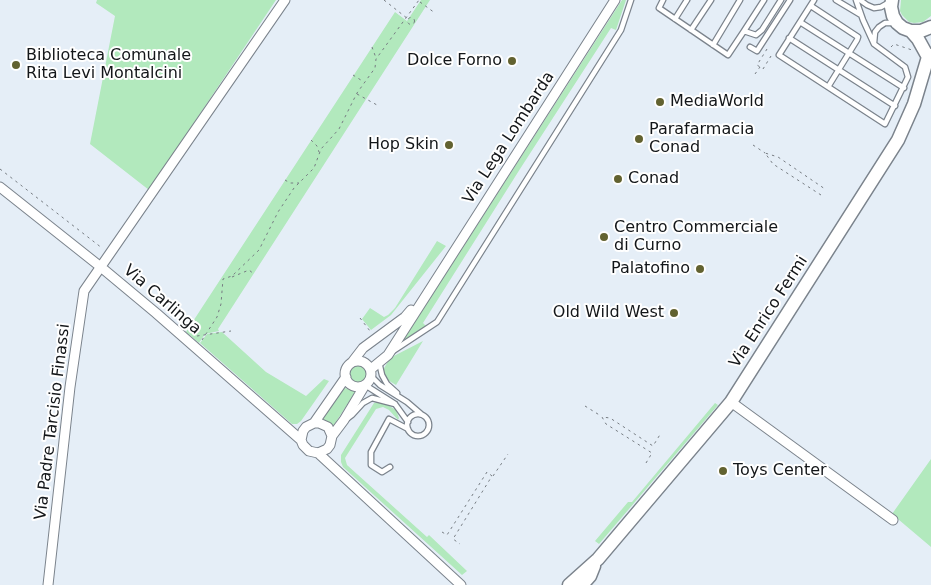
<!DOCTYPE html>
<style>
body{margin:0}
canvas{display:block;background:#e5eef7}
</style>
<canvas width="931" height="585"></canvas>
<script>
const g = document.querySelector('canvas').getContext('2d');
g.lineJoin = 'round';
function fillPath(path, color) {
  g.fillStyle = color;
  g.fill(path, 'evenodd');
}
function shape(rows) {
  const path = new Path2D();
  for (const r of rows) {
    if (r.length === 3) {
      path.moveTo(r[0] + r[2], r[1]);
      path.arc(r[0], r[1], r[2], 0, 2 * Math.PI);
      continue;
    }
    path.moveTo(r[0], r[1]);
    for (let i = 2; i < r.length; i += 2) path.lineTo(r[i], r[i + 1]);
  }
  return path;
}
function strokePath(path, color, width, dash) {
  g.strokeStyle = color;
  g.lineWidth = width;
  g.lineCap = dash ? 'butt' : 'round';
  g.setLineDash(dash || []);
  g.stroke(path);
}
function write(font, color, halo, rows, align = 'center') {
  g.font = font + ' "DejaVu Sans",sans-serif';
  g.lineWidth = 4;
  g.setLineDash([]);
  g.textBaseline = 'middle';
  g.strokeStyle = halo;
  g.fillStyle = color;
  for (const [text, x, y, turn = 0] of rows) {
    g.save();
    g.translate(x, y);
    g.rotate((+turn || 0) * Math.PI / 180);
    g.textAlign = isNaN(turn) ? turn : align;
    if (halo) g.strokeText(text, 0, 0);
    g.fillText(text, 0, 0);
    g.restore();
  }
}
fillPath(shape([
 [97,0,276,0,149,190,90,144,115,16,96,3],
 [421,0,430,0,218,329,219,331,205,334,199,343,186,332,395,12,407,21],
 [622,0,626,0,616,30,611,28,520,169,423,323,426,326,402,342],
 [901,0,931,0,931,16,923,22,914,23,909,22,902,15,900,11],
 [437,241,446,246,391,315,371,330,362,319,370,308,384,317,388,315,395,308],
 [222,332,266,372,306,396,324,379,329,381,301,421,297,424,292,424,200,343,207,334],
 [423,341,396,385,386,379,383,370,390,358],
 [358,373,10],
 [341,387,356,391,330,431,319,423],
 [381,401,396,410,399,418,398,420,389,410,383,407,376,409,345,458,347,465,427,537,429,535,467,571,462,575,343,467,341,462,341,455,374,403],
 [715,403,718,405,599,544,595,541,628,502,632,502],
 [931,459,931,547,892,514]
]), '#b2e9bd');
const lane = shape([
 [663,0,659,8,728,55,744,31,756,35,762,30,781,0],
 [814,0,779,55,885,124,908,77,905,67,874,44,863,20,856,0],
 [836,0,861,15],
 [860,0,867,5,874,8,881,7,888,3],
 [811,6,858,37,857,40,828,87],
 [675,19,687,0],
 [800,22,904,88],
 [691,30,711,0],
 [744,31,764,0],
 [789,38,895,106],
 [874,43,875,32,879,27,885,23,895,23],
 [713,45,740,0],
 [750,47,757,51,790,0],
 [393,351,437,322,621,30,631,0],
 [379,362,382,375,387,384,397,393],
 [371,376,380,385,407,402,421,414],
 [365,385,395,404,408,422],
 [418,425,11],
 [348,418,352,415,363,403,372,398,395,404],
 [390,467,382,472,371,465,371,452,389,419,408,429]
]);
const street = shape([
 [0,187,102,268,156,313,301,440,303,445,309,451,318,453,327,449,330,445,332,436,328,427,319,423,314,423,306,427,303,431,301,440],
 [358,374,13],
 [353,361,363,348,405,317,411,310],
 [371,369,388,355,615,0],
 [731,402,893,520],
 [314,423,346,377],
 [332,436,344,420,365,385],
 [318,453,461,585],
 [48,585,70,387,84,291,285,0]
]);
const secondary = shape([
 [892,0,891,7,893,16,897,23,903,28,911,31,921,31,931,27],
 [911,31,918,39,928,57],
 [569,585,598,559,731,402,898,140,914,104,928,57,931,55],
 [582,585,590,576,594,566]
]);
strokePath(lane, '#7b838c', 7);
strokePath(street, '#7b838c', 11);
strokePath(secondary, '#7b838c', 15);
strokePath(shape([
 [384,0,408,19],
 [420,2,435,13],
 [411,21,3.5],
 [372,47,376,58],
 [891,47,894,44,912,50],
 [767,49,757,65,763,69,771,56],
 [755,74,760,67],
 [353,75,364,82],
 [357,94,377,105],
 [311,140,317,146,319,152],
 [753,145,765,153],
 [0,169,102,248],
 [285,180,290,183,299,183],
 [821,195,773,164,765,153,778,157,825,189],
 [232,277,249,270,254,274],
 [360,318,370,331],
 [197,336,231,331],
 [202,340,217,317,221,304,223,279,232,276,259,250,278,212,294,188,314,168,321,149,339,129,357,93,375,68,376,59,419,0],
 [585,406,601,416],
 [646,463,652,453,606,424,602,417,610,418,653,446,661,433],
 [493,476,508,454],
 [442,532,447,535,487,472,492,476,453,539,460,544]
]), '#767c82', 1, [2.5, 4]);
strokePath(lane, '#fff', 4.5);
strokePath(street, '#fff', 9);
strokePath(secondary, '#fff', 12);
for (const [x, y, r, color] of [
 [512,61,5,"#626230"],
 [16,65,5,"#626230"],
 [660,102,5,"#626230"],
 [639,139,5,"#626230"],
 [449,145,5,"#626230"],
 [618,179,5,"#626230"],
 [604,237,5,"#626230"],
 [700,269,5,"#626230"],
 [674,313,5,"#626230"],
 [723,471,5,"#626230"]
]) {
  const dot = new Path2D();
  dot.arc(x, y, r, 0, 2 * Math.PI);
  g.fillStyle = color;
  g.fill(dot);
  strokePath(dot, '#fff', 2);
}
write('16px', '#131619', '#fff', [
 ["Biblioteca Comunale",26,56],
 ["Rita Levi Montalcini",26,74],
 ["Dolce Forno",502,61,"right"],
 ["MediaWorld",670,102],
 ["Parafarmacia",649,130],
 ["Conad",649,148],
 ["Hop Skin",439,145,"right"],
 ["Conad",628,179],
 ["Centro Commerciale",614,228],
 ["di Curno",614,246],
 ["Palatofino",690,269,"right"],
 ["Old Wild West",664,313,"right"],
 ["Toys Center",733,471]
], 'left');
write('16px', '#131619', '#fff', [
 ["Via Lega Lombarda",509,138,-57],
 ["Via Carlinga",162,300,41],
 ["Via Enrico Fermi",769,312,-57],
 ["Via Padre Tarcisio Finassi",53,422,-83]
]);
</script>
